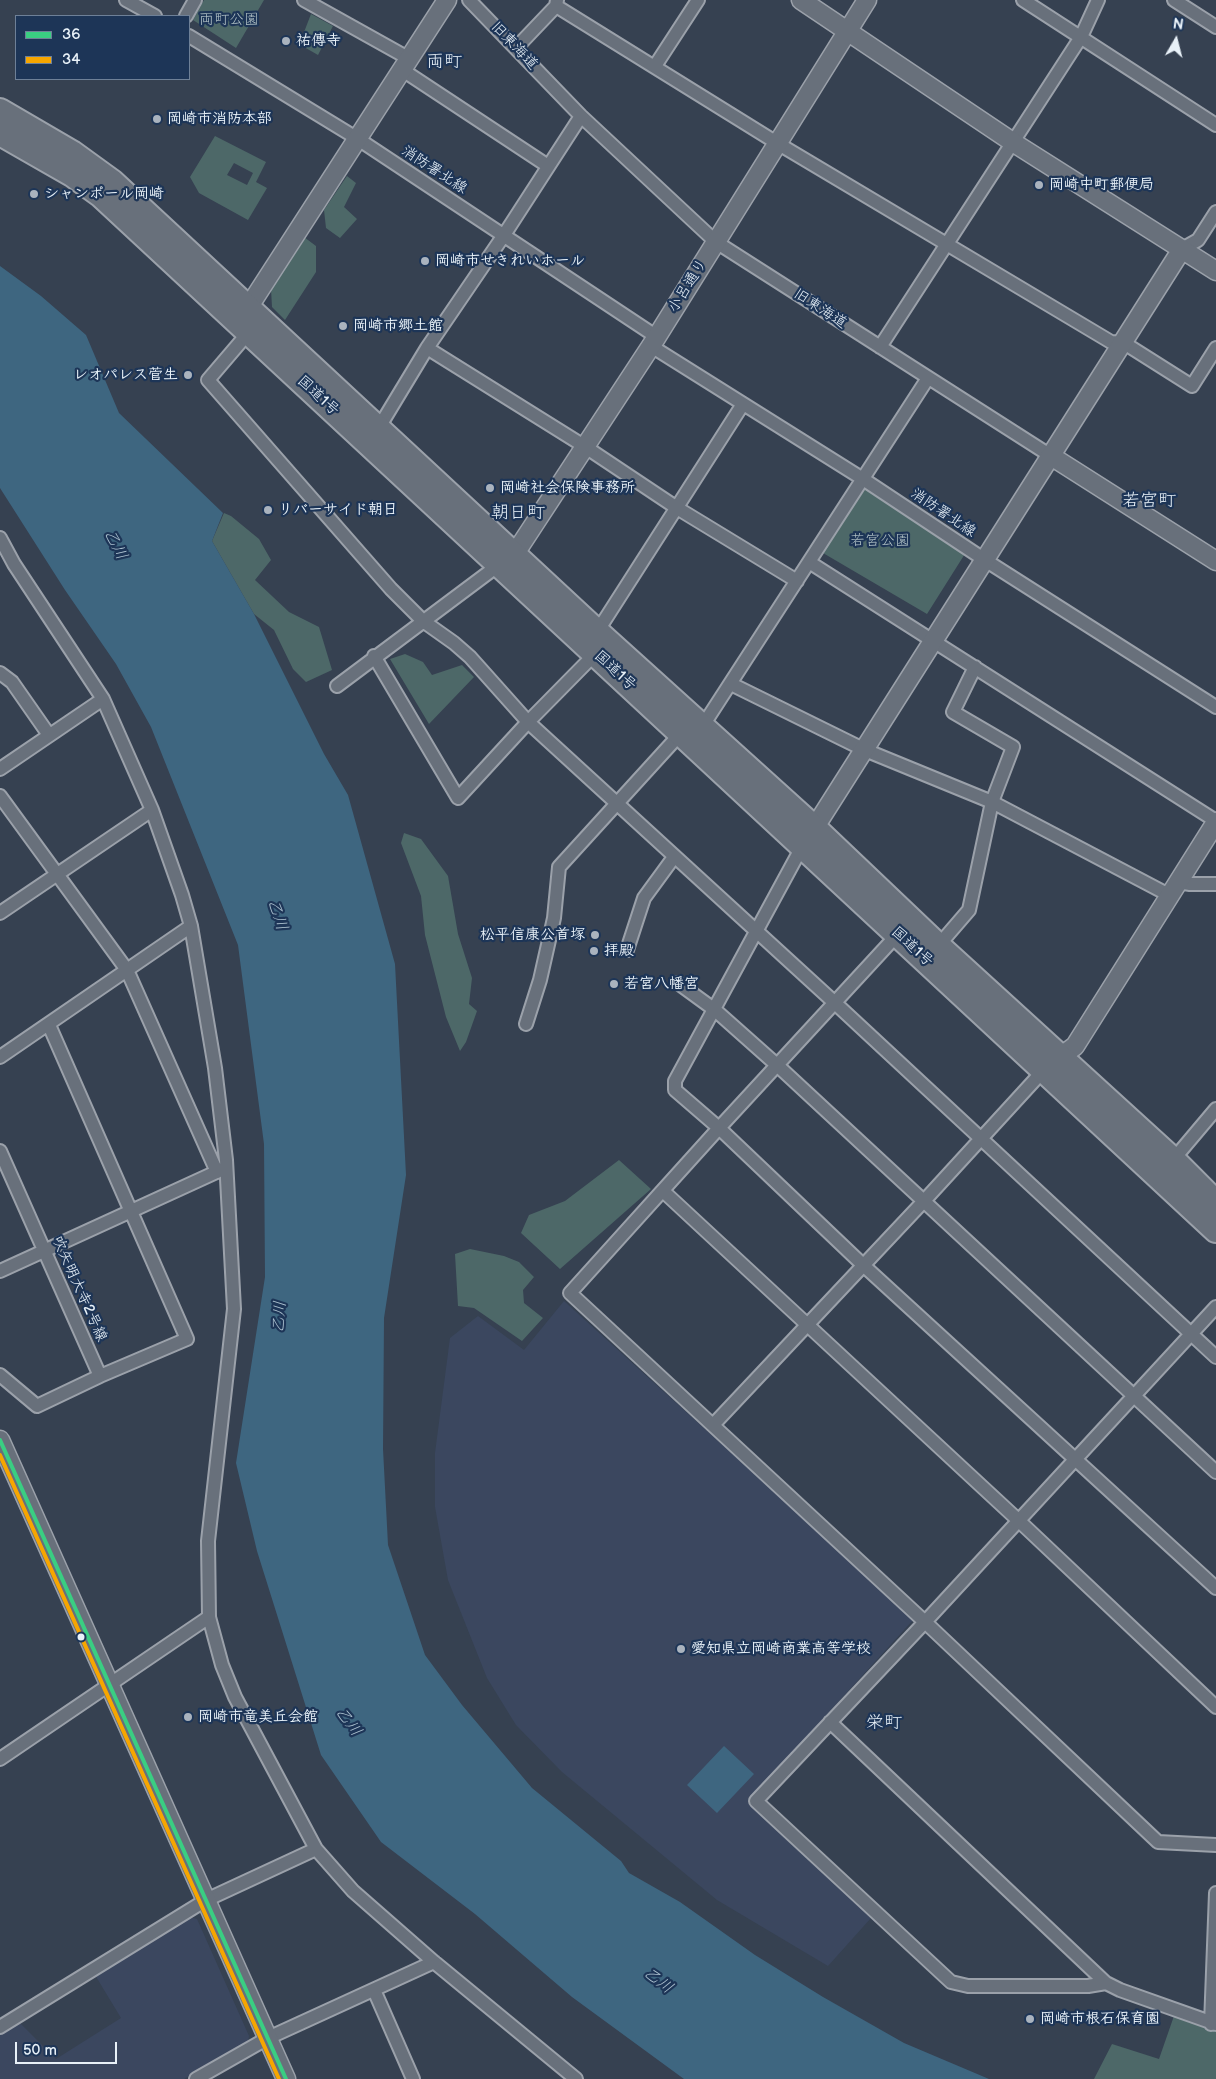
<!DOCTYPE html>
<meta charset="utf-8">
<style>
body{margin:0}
#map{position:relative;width:1216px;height:2079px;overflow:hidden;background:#364151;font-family:"Balsamiq Sans",sans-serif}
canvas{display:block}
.legend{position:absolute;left:15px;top:15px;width:175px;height:65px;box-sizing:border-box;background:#1d3557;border:1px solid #6e8097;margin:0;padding:6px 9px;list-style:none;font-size:15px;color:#e8f1f8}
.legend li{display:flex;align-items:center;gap:10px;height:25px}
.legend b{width:25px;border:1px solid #6e8097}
.north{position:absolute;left:1151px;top:15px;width:50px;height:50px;-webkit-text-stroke:4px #1d3557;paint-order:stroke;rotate:8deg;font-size:14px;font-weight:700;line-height:20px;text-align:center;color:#e8f1f8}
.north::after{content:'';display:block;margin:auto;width:18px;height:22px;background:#e8f1f8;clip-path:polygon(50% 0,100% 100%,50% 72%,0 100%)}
.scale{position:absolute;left:15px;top:2042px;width:102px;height:22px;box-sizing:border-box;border:2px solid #e8f1f8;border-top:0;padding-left:6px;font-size:15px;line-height:18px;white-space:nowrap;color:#e8f1f8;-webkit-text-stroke:4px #1d3557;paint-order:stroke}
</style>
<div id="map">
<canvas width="1216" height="2079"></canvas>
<ul class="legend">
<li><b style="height:6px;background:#3ace82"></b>36</li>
<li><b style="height:6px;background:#f7a600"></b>34</li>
</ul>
<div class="north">N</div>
<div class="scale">50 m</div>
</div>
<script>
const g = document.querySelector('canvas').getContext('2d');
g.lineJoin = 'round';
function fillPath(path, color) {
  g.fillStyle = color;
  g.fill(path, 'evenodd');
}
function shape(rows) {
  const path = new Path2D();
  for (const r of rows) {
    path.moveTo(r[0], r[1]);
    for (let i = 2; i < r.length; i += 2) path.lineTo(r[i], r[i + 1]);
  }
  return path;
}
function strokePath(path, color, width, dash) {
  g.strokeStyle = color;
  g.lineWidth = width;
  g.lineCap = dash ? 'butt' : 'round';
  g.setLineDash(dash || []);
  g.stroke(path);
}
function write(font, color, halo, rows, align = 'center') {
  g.font = font + ' "Balsamiq Sans","Klee One",sans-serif';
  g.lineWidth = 4.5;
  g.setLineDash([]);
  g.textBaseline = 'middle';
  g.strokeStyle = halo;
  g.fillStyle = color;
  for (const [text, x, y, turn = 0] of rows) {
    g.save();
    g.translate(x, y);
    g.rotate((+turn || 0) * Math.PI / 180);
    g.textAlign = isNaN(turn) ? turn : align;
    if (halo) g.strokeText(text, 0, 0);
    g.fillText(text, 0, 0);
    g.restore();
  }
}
fillPath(shape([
 [564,1301,914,1619,749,1800,871,1918,828,1966,717,1900,562,1772,516,1725,487,1678,448,1580,435,1507,435,1453,450,1338,478,1316,524,1350],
 [190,1917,197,1919,249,2036,248,2042,184,2079,0,2079,0,2034,19,2022,56,2059,121,2018,95,1975]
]), '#3b475f');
fillPath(shape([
 [204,0,264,0,236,48,193,20],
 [311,14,333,26,318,55,304,47,301,40],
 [215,136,266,162,256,182,267,188,248,220,199,193,190,177],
 [234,163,253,173,247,185,227,175],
 [347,176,356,183,344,207,357,219,340,238,326,228,324,210],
 [304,237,316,246,316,272,285,320,272,307,271,289],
 [863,486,968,549,927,614,823,553],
 [224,513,231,516,259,539,271,560,255,580,289,612,319,627,332,670,306,682,293,669,274,630,254,614,212,541],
 [405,654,423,662,432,675,462,665,474,677,429,724,390,659],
 [404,833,421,839,448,876,458,934,472,978,469,1004,477,1011,466,1042,460,1051,446,1017,425,935,421,896,401,843],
 [619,1160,651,1189,560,1269,521,1233,529,1215,565,1201],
 [470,1249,504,1256,519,1262,534,1277,523,1290,524,1303,543,1318,522,1341,474,1308,458,1306,455,1254],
 [1175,2013,1216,2028,1216,2079,1094,2079,1112,2044,1159,2059]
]), '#4d6868');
fillPath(shape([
 [0,266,41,296,86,335,119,413,223,513,212,541,254,614,324,754,348,795,395,964,406,1175,384,1318,383,1449,388,1545,425,1655,462,1705,532,1788,621,1861,629,1873,680,1902,755,1955,823,1997,904,2043,989,2079,684,2079,572,1997,475,1914,381,1842,321,1755,257,1551,236,1463,265,1277,264,1144,238,945,151,727,116,664,65,590,0,488],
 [724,1746,754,1774,717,1813,687,1785]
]), '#3e6680');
const street = shape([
 [126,0,155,16],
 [304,0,408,58],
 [469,0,581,116,716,242,1051,456],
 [1023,0,1216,125],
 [1174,0,1216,27],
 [556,6,777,143,1111,342,1124,343,1192,386,1216,348],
 [186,16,195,0],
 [189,36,358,139,657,337],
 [516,48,556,6,557,0],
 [655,66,698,0],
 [401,69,548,166],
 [1182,249,1198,240,1216,212],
 [249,332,208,380,391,589,423,621,454,643,470,657,528,722,835,1003,1216,1357],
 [651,346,863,479,985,560,1216,707],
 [880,347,1081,37,1098,0],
 [427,348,584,446,677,508,797,581],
 [378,429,427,348,504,235,581,116],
 [0,538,14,564,103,699,152,810,182,895,191,926,215,1068,226,1160,234,1309,208,1541,209,1617,222,1665,235,1697,316,1849],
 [809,562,1216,821],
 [597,632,743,404],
 [374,656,458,798,528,722,596,653],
 [0,673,12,682,49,735],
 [731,684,865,750,992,802,1169,895],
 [337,686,500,564],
 [702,727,928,378],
 [0,769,103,699],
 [0,796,127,970,217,1172],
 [803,845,675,1081,675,1090,719,1128,863,1265,1216,1588],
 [1178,882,1190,884,1216,884],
 [0,913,152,810],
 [898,934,719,1128,570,1293,925,1622,1158,1842,1216,1845],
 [938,946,969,910,992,802,1013,747,953,712,975,667],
 [627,950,644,898,674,857],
 [678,983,715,1010,778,1066,1216,1472],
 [526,1024,540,980,554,918,559,867,682,732],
 [49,1025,187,1339,100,1376],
 [0,1057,191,926],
 [0,1151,100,1376,37,1406,0,1375],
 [1173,1160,1216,1109],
 [663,1191,1018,1520,1216,1707],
 [0,1271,223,1169],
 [713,1425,923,1202,1043,1071],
 [830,1722,1106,1983,1120,1990,1216,2024],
 [0,1759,209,1617],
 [1106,1983,1088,1986,968,1986,951,1982,756,1801,925,1622,1216,1307],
 [374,1990,413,2079],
 [1211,2024,1216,1893],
 [0,2027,206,1900,316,1849,353,1891,434,1962,576,2079],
 [196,2079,268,2038,434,1962]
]);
const secondary = shape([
 [801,0,1014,143,1216,271],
 [248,308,447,0],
 [1051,456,1216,561],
 [504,561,514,555,651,346,867,0],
 [808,838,1182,249],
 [1051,1064,1075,1046,1216,822],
 [0,1440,286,2079]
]);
const highway = shape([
 [0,111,72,153,112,182,597,632,815,829,938,946,1173,1160,1216,1203],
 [0,133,72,174,101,195,1216,1230]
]);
strokePath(street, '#9ba1aa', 16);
strokePath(secondary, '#9ba1aa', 21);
strokePath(highway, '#9ba1aa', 28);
strokePath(street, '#68707b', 12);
strokePath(secondary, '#68707b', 18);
strokePath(highway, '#68707b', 24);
strokePath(shape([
 [0,1440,286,2079]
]), '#3ace82', 4);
strokePath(shape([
 [0,1455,279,2079]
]), '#f7a600', 4);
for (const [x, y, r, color] of [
 [286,41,5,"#aab3be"],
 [157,119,5,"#aab3be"],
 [1039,185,5,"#aab3be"],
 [34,194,5,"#aab3be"],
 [425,261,5,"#aab3be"],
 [343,326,5,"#aab3be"],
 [188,375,5,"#aab3be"],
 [490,488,5,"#aab3be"],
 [268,510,5,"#aab3be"],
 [595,935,5,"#aab3be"],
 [594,951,5,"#aab3be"],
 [614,984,5,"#aab3be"],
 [81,1637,4.5,"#e8f1f8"],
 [681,1649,5,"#aab3be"],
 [188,1717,5,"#aab3be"],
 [1030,2019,5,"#aab3be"]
]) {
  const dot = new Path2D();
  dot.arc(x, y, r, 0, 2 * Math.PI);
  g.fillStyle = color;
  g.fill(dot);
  strokePath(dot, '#1d3557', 2);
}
write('15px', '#b3c3c7', '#1d3557', [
 ["両町公園",229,20],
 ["若宮公園",880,541]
]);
write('bold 15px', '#e8f1f8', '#1d3557', [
 ["祐傳寺",296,41],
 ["岡崎市消防本部",167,119],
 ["岡崎中町郵便局",1049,185],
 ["シャンポール岡崎",44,194],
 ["岡崎市せきれいホール",435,261],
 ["岡崎市郷土館",353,326],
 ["レオパレス菅生",178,375,"right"],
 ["岡崎社会保険事務所",500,488],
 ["リバーサイド朝日",278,510],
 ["松平信康公首塚",585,935,"right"],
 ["拝殿",604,951],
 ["若宮八幡宮",624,984],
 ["愛知県立岡崎商業高等学校",691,1649],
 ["岡崎市竜美丘会館",198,1717],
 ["岡崎市根石保育園",1040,2019]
], 'left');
write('15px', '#e8f1f8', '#1d3557', [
 ["旧東海道",514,46,46],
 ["消防署北線",434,170,33],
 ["小呂通り",688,286,-58],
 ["旧東海道",820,309,33],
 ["国道1号",318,396,43],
 ["消防署北線",943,513,34],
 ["国道1号",615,671,43],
 ["国道1号",912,947,43],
 ["吹矢明大寺2号線",79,1289,66]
]);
write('italic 16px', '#adc2d0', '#1d3557', [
 ["乙川",115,545,63],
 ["乙川",277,915,72],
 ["乙川",280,1317,-86],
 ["乙川",348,1722,53],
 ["乙川",658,1981,37]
]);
write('18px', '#e8f1f8', '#1d3557', [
 ["両町",444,62],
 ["若宮町",1149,501],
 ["朝日町",518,513],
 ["栄町",884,1723]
]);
</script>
